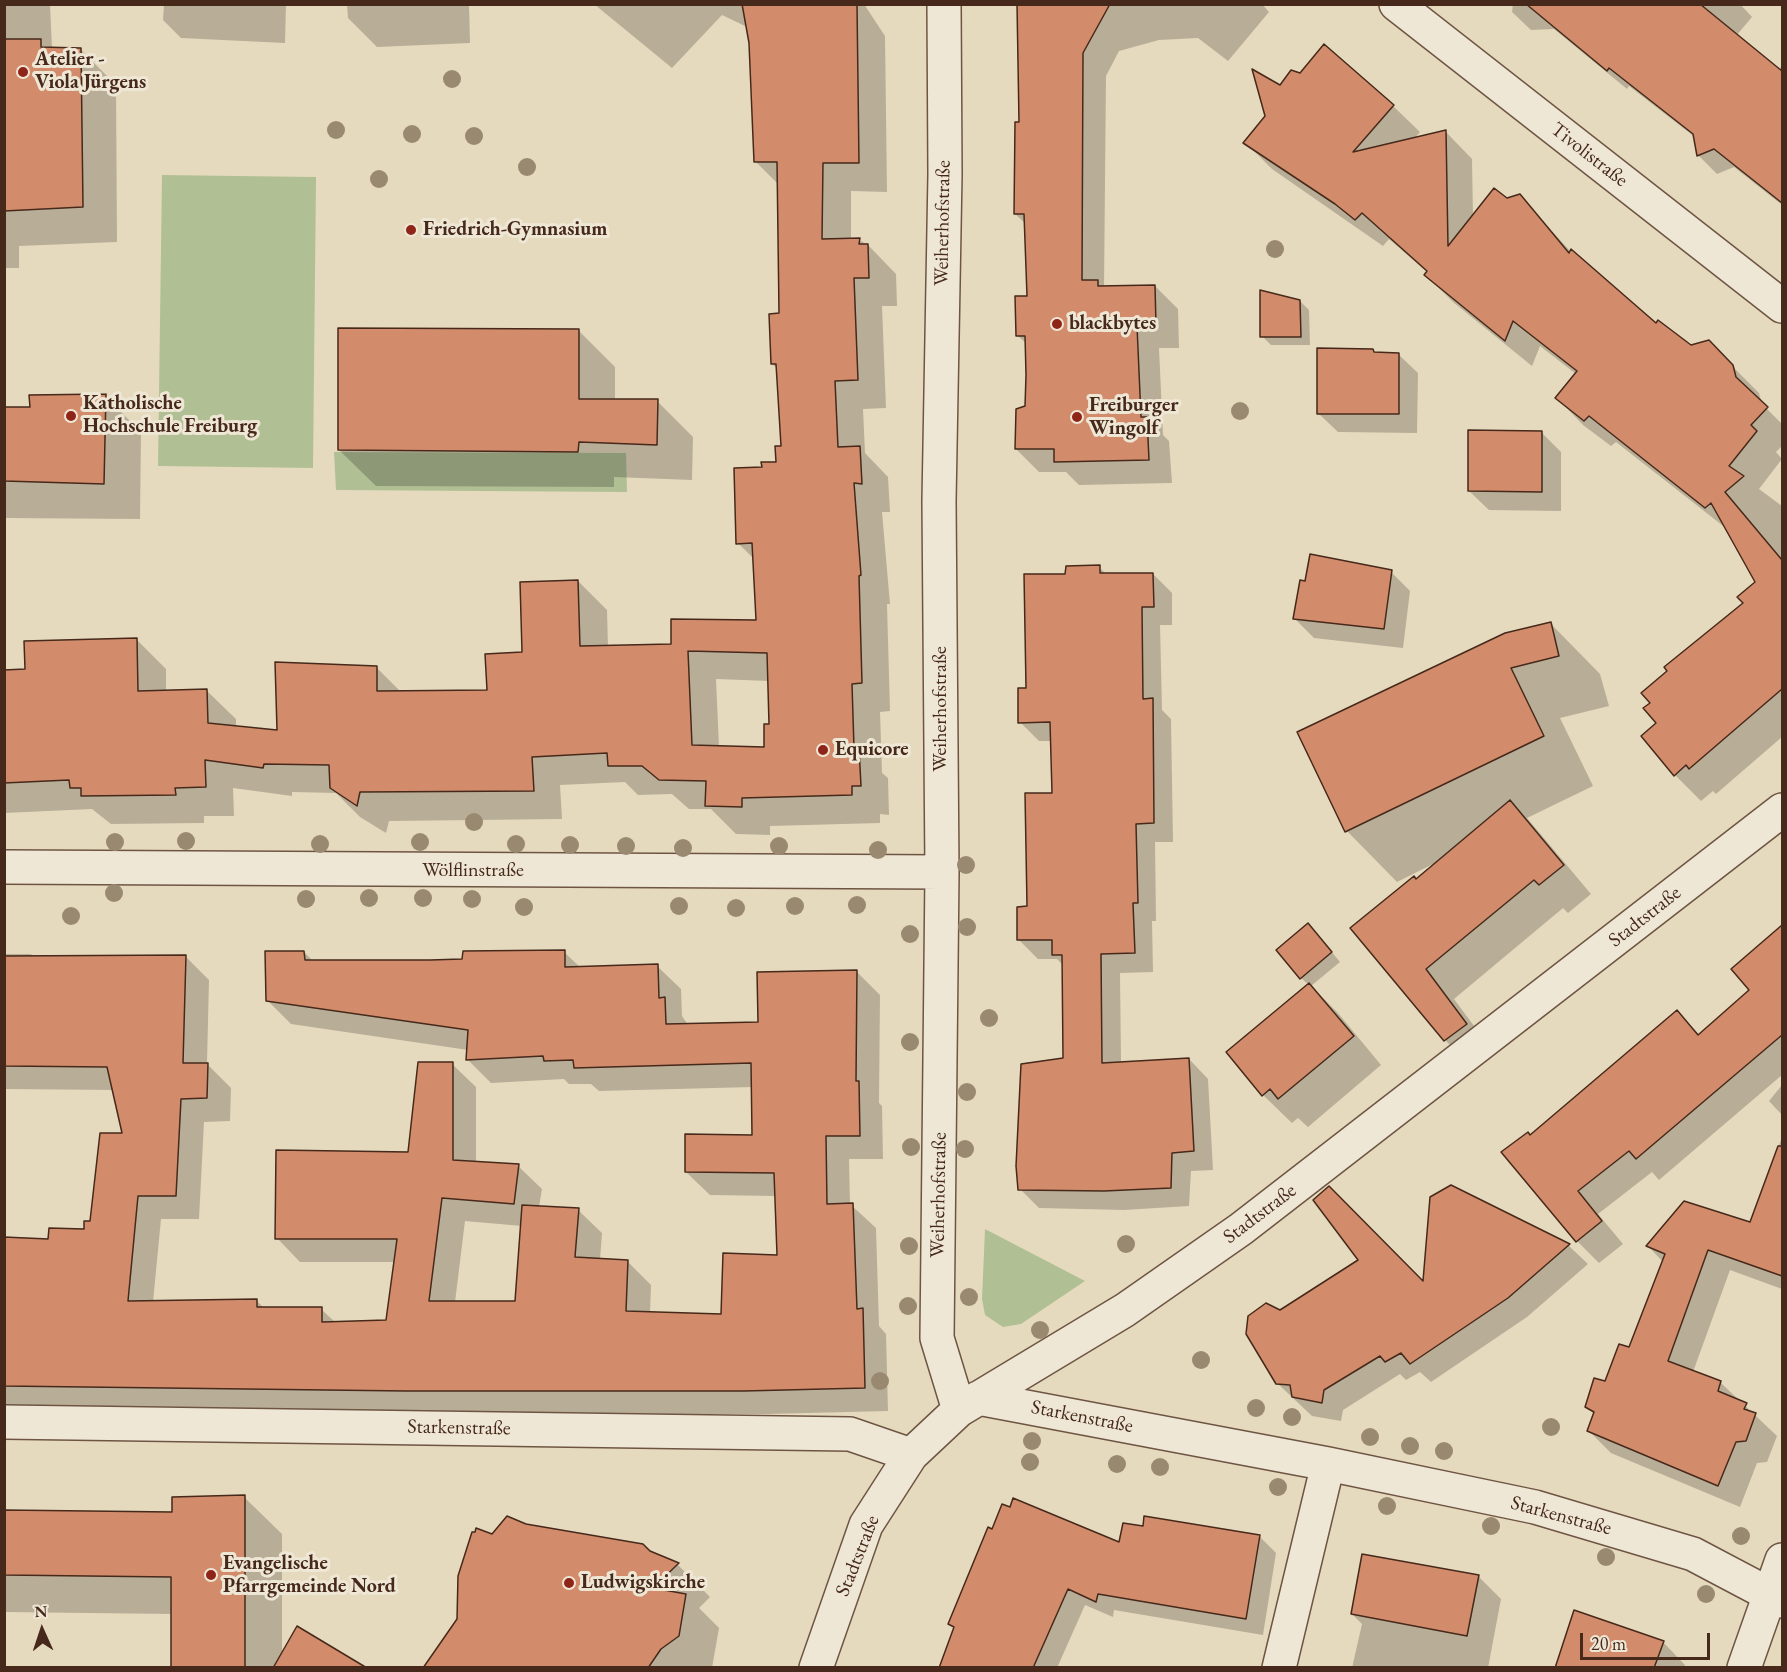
<!DOCTYPE html>
<meta charset="utf-8">
<style>
body{margin:0}
#map{position:relative;width:1787px;height:1672px;overflow:hidden;background:#e6dabe;font-family:"EB Garamond",serif}
canvas{display:block}
.frame{position:absolute;inset:0;border:6px solid #46291a;pointer-events:none}
.north{position:absolute;left:12px;top:1600px;width:60px;height:60px;-webkit-text-stroke:4px #efe7d5;paint-order:stroke;rotate:357deg;font-size:16px;font-weight:700;line-height:24px;text-align:center;color:#46291a}
.north::after{content:'';display:block;margin:auto;width:21px;height:27px;background:#46291a;clip-path:polygon(50% 0,100% 100%,50% 72%,0 100%)}
.scale{position:absolute;left:1580px;top:1633px;width:130px;height:27px;box-sizing:border-box;border:3px solid #46291a;border-top:0;padding-left:8px;font-size:18px;line-height:21px;white-space:nowrap;color:#46291a;-webkit-text-stroke:4px #efe7d5;paint-order:stroke}
</style>
<div id="map">
<canvas width="1787" height="1672"></canvas>
<div class="frame"></div>
<div class="north">N</div>
<div class="scale">20 m</div>
</div>
<script>
const g = document.querySelector('canvas').getContext('2d');
g.lineJoin = 'round';
function fillPath(path, color) {
  g.fillStyle = color;
  g.fill(path, 'evenodd');
}
function shape(rows) {
  const path = new Path2D();
  for (const r of rows) {
    path.moveTo(r[0], r[1]);
    for (let i = 2; i < r.length; i += 2) path.lineTo(r[i], r[i + 1]);
  }
  return path;
}
function strokePath(path, color, width, dash) {
  g.strokeStyle = color;
  g.lineWidth = width;
  g.lineCap = dash ? 'butt' : 'round';
  g.setLineDash(dash || []);
  g.stroke(path);
}
function write(font, color, halo, rows, align = 'center') {
  g.font = font + ' "EB Garamond",serif';
  g.lineWidth = 6;
  g.setLineDash([]);
  g.textBaseline = 'middle';
  g.strokeStyle = halo;
  g.fillStyle = color;
  for (const [text, x, y, turn = 0] of rows) {
    g.save();
    g.translate(x, y);
    g.rotate((+turn || 0) * Math.PI / 180);
    g.textAlign = isNaN(turn) ? turn : align;
    if (halo) g.strokeText(text, 0, 0);
    g.fillText(text, 0, 0);
    g.restore();
  }
}
fillPath(shape([
 [162,175,316,177,313,468,158,466],
 [334,452,626,453,627,492,336,490],
 [985,1229,1085,1281,1021,1324,1003,1327,985,1315,982,1299]
]), '#b1c094');
fillPath(shape([
 [4,4,50,4,52,49,80,49,116,85,117,242,19,246,19,268,4,268],
 [164,4,286,4,285,43,181,38,163,20],
 [347,4,469,4,470,43,377,47,348,18],
 [594,4,864,4,885,36,887,192,851,191,851,240,859,240,868,245,896,274,897,306,882,306,886,408,863,409,865,453,888,477,890,512,882,512,890,604,887,604,890,711,880,712,882,773,888,778,889,815,880,814,880,823,770,826,770,835,736,834,711,809,689,809,672,794,638,795,625,782,560,785,562,819,389,821,386,833,360,817,336,793,292,792,292,796,233,788,234,816,204,816,204,823,111,824,92,809,4,813,4,671,26,670,137,640,166,669,166,692,207,691,236,719,236,727,278,731,376,667,401,692,488,692,524,654,578,581,607,610,608,647,672,646,758,622,754,559,738,543,763,469,777,463,782,448,778,369,772,364,781,314,779,185,755,161,750,43,747,27,722,15,672,68],
 [716,679,769,681,771,726,766,748,719,747],
 [1019,4,1262,4,1269,12,1228,61,1198,38,1159,40,1119,51,1106,76,1104,288,1155,286,1178,309,1179,348,1159,348,1163,435,1169,441,1172,483,1079,485,1066,472,1039,472,1016,449,1026,407,1027,344,1018,336,1028,298,1026,224,1015,214,1021,123],
 [1513,4,1740,4,1752,17,1736,36,1779,70,1782,65,1782,205,1734,167,1717,174,1698,155,1696,138,1629,86,1627,89,1554,29,1531,30,1512,12],
 [1280,87,1393,106,1420,132,1413,140,1446,132,1472,159,1473,217,1507,199,1520,196,1571,252,1657,325,1690,346,1708,342,1759,393,1762,404,1782,424,1782,446,1776,452,1782,459,1759,489,1782,506,1782,737,1716,794,1713,791,1701,801,1675,775,1659,723,1757,583,1727,529,1616,442,1611,446,1583,425,1557,398,1576,374,1540,346,1532,366,1453,302,1426,275,1428,273,1389,239,1383,246,1272,169,1245,142,1267,116],
 [1300,301,1309,310,1310,345,1271,345,1262,336],
 [579,331,615,367,615,401,657,401,693,437,692,480,614,477,614,487,376,486,339,450],
 [1373,350,1376,354,1398,354,1418,373,1417,433,1338,432,1318,413],
 [105,396,141,432,140,519,4,518,4,408,31,408],
 [1541,432,1561,452,1561,511,1489,510,1469,491],
 [1099,567,1107,575,1153,574,1172,593,1172,625,1160,625,1162,710,1171,719,1173,842,1155,842,1156,921,1152,921,1153,972,1120,973,1121,1063,1189,1059,1208,1079,1213,1170,1191,1171,1189,1206,1124,1210,1039,1208,1020,1189,1064,1059,1063,965,1057,959,1038,959,1019,940,1054,794,1052,741,1039,741,1020,722,1027,689,1067,575],
 [1391,572,1410,591,1403,648,1314,638,1295,619],
 [1550,623,1600,674,1609,706,1560,718,1593,786,1527,818,1591,894,1568,913,1563,908,1454,999,1494,1053,1474,1069,1445,1040,1353,929,1435,863,1397,882,1347,831,1299,732],
 [1317,934,1340,962,1311,986,1338,1013,1381,1065,1308,1127,1298,1118,1292,1123,1263,1095,1309,985,1301,978],
 [1771,937,1782,943,1782,1075,1659,1180,1652,1172,1598,1214,1623,1244,1599,1263,1577,1241,1530,1137,1677,1012,1700,1035,1751,990],
 [304,952,313,961,430,962,564,952,581,968,657,966,681,989,682,1016,688,1025,760,1024,856,971,880,995,879,1103,882,1106,883,1159,849,1159,850,1204,876,1228,879,1326,886,1334,888,1411,768,1414,430,1414,4,1409,4,1238,50,1240,85,1230,92,1223,124,1135,114,1090,4,1089,4,954,31,954,35,958,185,956,209,980,207,1064,231,1088,230,1121,204,1122,199,1219,161,1219,153,1302,256,1300,265,1309,321,1309,336,1323,387,1321,395,1262,300,1262,277,1238,409,1153,452,1064,476,1087,476,1163,518,1166,542,1189,539,1207,578,1210,602,1233,600,1260,627,1261,651,1285,650,1314,723,1316,778,1257,776,1196,710,1195,686,1172,754,1137,753,1087,599,1091,591,1084,569,1084,564,1079,491,1083,468,1060,468,1050,291,1024,267,1000],
 [465,1221,522,1226,516,1303,455,1302],
 [1782,1085,1782,1115,1769,1101],
 [1782,1137,1782,1289,1730,1270,1693,1372,1720,1382,1777,1436,1767,1462,1757,1463,1740,1507,1611,1453,1589,1431,1595,1415,1587,1407,1630,1349,1663,1262,1648,1246,1751,1224],
 [1451,1186,1569,1246,1588,1264,1527,1317,1431,1382,1420,1372,1406,1380,1400,1374,1343,1410,1341,1421,1312,1416,1277,1383,1280,1312,1424,1284],
 [244,1497,282,1534,282,1655,358,1668,173,1668,173,1614,4,1612,4,1511,173,1513],
 [525,1525,649,1552,678,1565,710,1597,699,1608,719,1628,712,1668,437,1668,492,1536],
 [1259,1536,1276,1553,1263,1635,1114,1610,1113,1617,1085,1605,1057,1668,1033,1668,955,1629,950,1624,1121,1544],
 [1478,1576,1501,1599,1488,1668,1352,1668,1362,1624,1352,1614],
 [1663,1642,1685,1665,1684,1668,1556,1668]
]), '#0003');
const building = shape([
 [742,4,857,4,859,163,823,163,822,239,860,238,859,244,868,244,869,278,854,278,858,380,835,381,838,447,860,446,862,484,854,483,861,575,859,576,862,683,852,684,854,748,859,748,861,786,852,786,852,795,742,798,742,807,705,806,706,781,659,780,642,766,608,766,607,753,532,757,534,791,360,792,357,806,330,788,329,765,264,764,263,768,205,760,206,787,175,788,176,795,81,796,81,788,70,788,69,780,4,783,4,670,25,669,24,641,137,638,138,691,207,689,208,723,277,730,275,662,377,666,377,691,487,690,485,654,522,652,520,582,578,580,580,646,671,644,671,619,756,620,752,543,736,544,734,468,762,467,761,462,776,462,775,446,781,446,776,364,771,364,769,314,779,313,777,162,754,162,749,43,742,4],
 [688,651,767,653,769,724,764,724,764,747,692,745,688,651],
 [1017,4,1110,4,1083,53,1082,280,1098,280,1098,286,1155,285,1156,325,1137,326,1141,417,1147,417,1149,460,1054,462,1054,449,1015,449,1016,409,1025,406,1026,375,1025,336,1016,336,1015,296,1027,296,1024,214,1014,214,1015,122,1019,122,1017,4],
 [1526,4,1700,4,1782,71,1782,203,1714,149,1697,156,1693,134,1609,68,1607,71,1526,4],
 [4,39,41,39,41,47,81,48,83,207,4,211,4,39],
 [1324,44,1394,105,1353,152,1446,130,1448,246,1494,188,1507,198,1520,194,1569,253,1571,249,1656,323,1658,320,1691,345,1709,340,1733,365,1736,377,1768,407,1751,425,1757,431,1729,466,1744,476,1725,492,1782,560,1782,689,1689,769,1686,765,1674,776,1641,736,1656,723,1643,708,1650,703,1641,693,1667,671,1664,667,1743,603,1737,597,1755,582,1711,503,1705,508,1589,416,1584,421,1555,398,1577,371,1513,321,1505,341,1424,275,1427,271,1362,213,1355,220,1335,204,1243,143,1265,116,1252,69,1280,85,1291,70,1300,73,1324,44],
 [1260,290,1300,300,1301,337,1260,337,1260,290],
 [338,328,579,329,579,399,658,399,657,445,579,442,578,452,338,450,338,328],
 [1317,348,1373,349,1374,352,1399,353,1399,414,1317,414,1317,348],
 [106,394,104,484,4,481,4,407,30,407,29,395,106,394],
 [1468,430,1542,431,1542,492,1468,491,1468,430],
 [1310,554,1392,570,1384,629,1293,619,1300,580,1305,581,1310,554],
 [1100,565,1100,573,1153,573,1154,607,1142,607,1143,699,1153,698,1154,823,1136,824,1138,903,1133,903,1135,953,1101,954,1102,1063,1189,1058,1194,1151,1172,1153,1171,1188,1104,1191,1018,1190,1016,1166,1021,1064,1063,1058,1062,955,1052,955,1052,940,1017,940,1017,907,1027,906,1025,793,1052,793,1050,722,1018,723,1018,688,1026,688,1024,574,1065,574,1066,566,1100,565],
 [1551,622,1559,656,1511,668,1544,736,1345,832,1297,732,1505,633,1551,622],
 [1510,800,1564,865,1539,885,1534,880,1426,969,1467,1024,1444,1041,1350,928,1414,876,1416,879,1510,800],
 [1308,923,1332,952,1300,979,1276,950,1308,923],
 [1782,925,1782,1035,1636,1159,1629,1151,1578,1191,1602,1221,1576,1242,1501,1152,1528,1132,1530,1135,1677,1010,1698,1035,1749,990,1731,969,1782,925],
 [565,950,565,967,658,964,659,998,665,997,666,1024,758,1022,757,972,857,970,856,1081,859,1081,860,1136,826,1136,827,1204,853,1203,857,1309,863,1308,865,1388,744,1391,406,1391,4,1386,4,1237,48,1239,49,1228,84,1229,84,1221,90,1221,100,1133,122,1133,107,1067,4,1066,4,956,186,955,183,1063,208,1063,207,1098,181,1099,176,1196,138,1196,128,1301,257,1299,257,1307,322,1307,322,1322,386,1320,397,1239,275,1239,276,1150,408,1152,418,1062,453,1062,453,1160,519,1164,514,1204,442,1198,429,1301,515,1301,522,1205,579,1208,575,1257,628,1260,626,1311,721,1314,723,1253,777,1255,774,1173,685,1172,685,1134,752,1135,751,1063,574,1068,573,1060,544,1061,543,1056,466,1060,468,1030,266,1001,265,951,304,951,305,960,430,960,462,959,463,951,565,950],
 [1309,983,1354,1036,1278,1099,1270,1089,1262,1096,1226,1052,1309,983],
 [1778,1146,1782,1146,1782,1276,1708,1250,1668,1361,1721,1381,1718,1391,1747,1403,1744,1409,1756,1413,1746,1441,1736,1442,1718,1486,1587,1431,1594,1412,1585,1407,1594,1378,1605,1381,1619,1344,1629,1347,1665,1254,1646,1246,1684,1201,1750,1222,1778,1146],
 [1451,1185,1570,1244,1508,1298,1410,1364,1401,1353,1385,1362,1380,1356,1324,1390,1322,1403,1292,1397,1290,1385,1276,1384,1246,1334,1248,1316,1266,1303,1280,1310,1358,1260,1313,1200,1329,1186,1423,1281,1430,1197,1451,1185],
 [245,1495,245,1668,171,1668,171,1577,4,1575,4,1510,172,1512,172,1497,245,1495],
 [1013,1498,1119,1542,1123,1523,1143,1526,1144,1516,1260,1535,1246,1619,1098,1594,1096,1602,1068,1589,1033,1668,939,1668,954,1627,948,1624,988,1527,992,1529,1002,1504,1010,1507,1013,1498],
 [507,1516,526,1524,643,1544,650,1551,679,1563,653,1588,686,1594,679,1636,661,1649,648,1668,423,1668,457,1619,458,1576,472,1532,475,1532,476,1528,492,1534,507,1516],
 [1362,1554,1479,1575,1467,1636,1351,1614,1362,1554],
 [1574,1610,1664,1641,1654,1668,1555,1668,1574,1610],
 [297,1626,367,1668,273,1668,297,1626]
]);
fillPath(building, '#d28c6c');
strokePath(building, '#46291a', 1.5);
const minor = shape([
 [944,4,945,174,939,501,942,872,937,1338,959,1410],
 [1396,4,1782,306],
 [4,867,942,872],
 [978,1398,1328,1464,1535,1507,1693,1554,1782,1601],
 [4,1422,850,1434,911,1455],
 [816,1668,866,1525,911,1455,959,1410,1125,1310,1241,1229,1782,810],
 [1279,1668,1328,1464],
 [1744,1668,1782,1560]
]);
strokePath(minor, '#6e5543', 36);
strokePath(minor, '#efe7d5', 33);
g.fillStyle = '#9a8971';
for (const [x, y] of [
 [452,79],
 [336,130],
 [412,134],
 [474,136],
 [527,167],
 [379,179],
 [1275,249],
 [1240,411],
 [474,822],
 [186,841],
 [115,842],
 [420,842],
 [320,844],
 [516,844],
 [570,845],
 [626,846],
 [779,846],
 [683,848],
 [878,850],
 [966,865],
 [114,893],
 [369,898],
 [423,898],
 [306,899],
 [472,899],
 [857,905],
 [679,906],
 [795,906],
 [524,907],
 [736,908],
 [71,916],
 [967,927],
 [910,934],
 [989,1018],
 [910,1042],
 [967,1092],
 [911,1147],
 [965,1149],
 [1126,1244],
 [909,1246],
 [969,1297],
 [908,1306],
 [1040,1330],
 [1201,1360],
 [880,1381],
 [1256,1408],
 [1292,1417],
 [1551,1427],
 [1370,1437],
 [1032,1441],
 [1410,1446],
 [1444,1451],
 [1030,1462],
 [1117,1464],
 [1160,1467],
 [1278,1487],
 [1387,1506],
 [1491,1526],
 [1741,1536],
 [1606,1557],
 [1706,1594]
]) {
  g.beginPath();
  g.arc(x, y, 9, 0, 2 * Math.PI);
  g.fill();
}
for (const [x, y, r, color] of [
 [23,72,6,"#8f2418"],
 [411,230,6,"#8f2418"],
 [1057,324,6,"#8f2418"],
 [71,416,6,"#8f2418"],
 [1077,417,6,"#8f2418"],
 [823,750,6,"#8f2418"],
 [211,1575,6,"#8f2418"],
 [569,1583,6,"#8f2418"]
]) {
  const dot = new Path2D();
  dot.arc(x, y, r, 0, 2 * Math.PI);
  g.fillStyle = color;
  g.fill(dot);
  strokePath(dot, '#efe7d5', 2);
}
write('bold 20px', '#46291a', '#efe7d5', [
 ["Atelier -",35,60],
 ["Viola Jürgens",35,83],
 ["Friedrich-Gymnasium",423,230],
 ["blackbytes",1069,324],
 ["Katholische",83,404],
 ["Hochschule Freiburg",83,427],
 ["Freiburger",1089,406],
 ["Wingolf",1089,429],
 ["Equicore",835,750],
 ["Evangelische",223,1564],
 ["Pfarrgemeinde Nord",223,1587],
 ["Ludwigskirche",581,1583]
], 'left');
write('20px', '#46291a', '#efe7d5', [
 ["Tivolistraße",1589,155,38],
 ["Weiherhofstraße",943,223,-89],
 ["Weiherhofstraße",941,709,-90],
 ["Wölflinstraße",473,871],
 ["Stadtstraße",1645,917,-38],
 ["Weiherhofstraße",939,1195,-89],
 ["Stadtstraße",1260,1214,-37],
 ["Starkenstraße",1082,1417,11],
 ["Starkenstraße",459,1428,1],
 ["Starkenstraße",1561,1516,15],
 ["Stadtstraße",858,1556,-68]
]);
</script>
